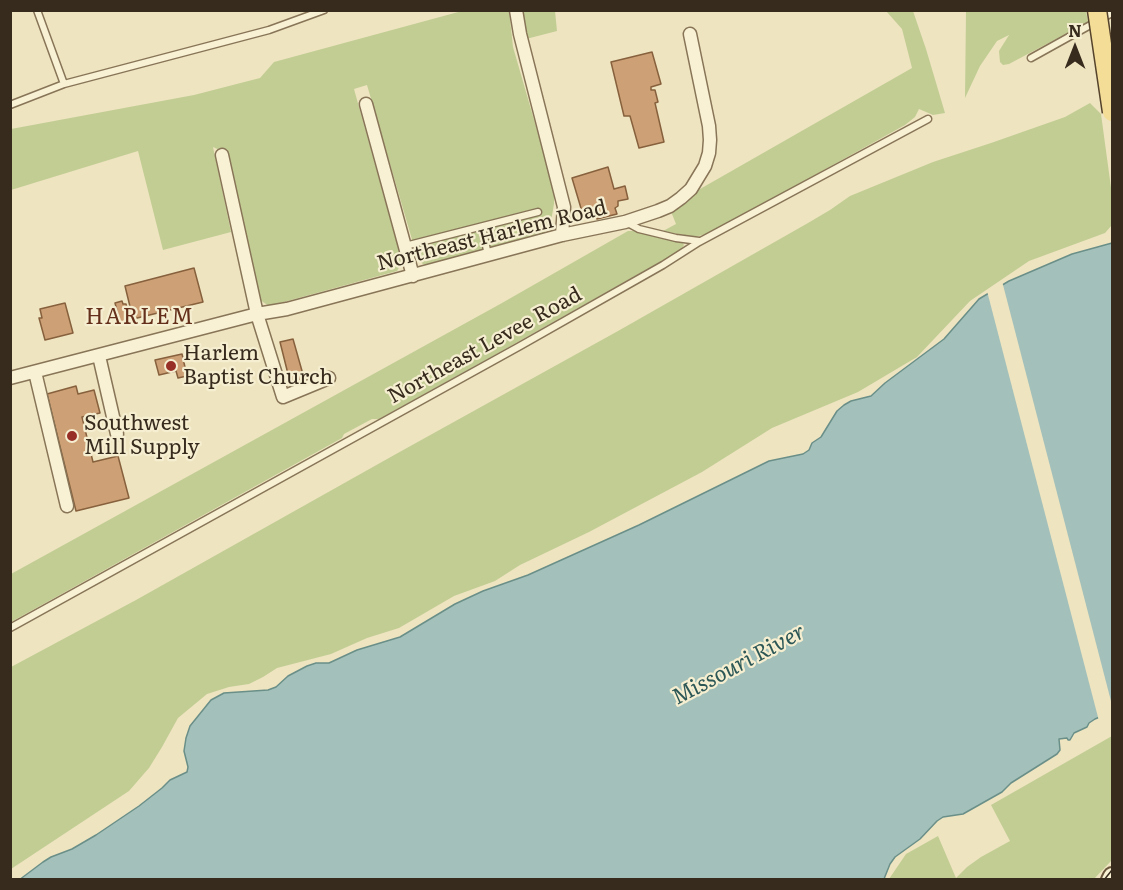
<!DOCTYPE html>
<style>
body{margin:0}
#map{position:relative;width:1123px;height:890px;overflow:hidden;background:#eee4c0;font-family:Literata,serif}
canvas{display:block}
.frame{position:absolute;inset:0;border:12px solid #372b1d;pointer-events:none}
.north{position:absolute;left:1045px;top:18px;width:60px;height:60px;-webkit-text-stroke:4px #f6eed0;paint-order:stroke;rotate:0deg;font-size:16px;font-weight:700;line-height:24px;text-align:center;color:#372b1d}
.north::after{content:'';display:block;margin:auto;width:21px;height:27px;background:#372b1d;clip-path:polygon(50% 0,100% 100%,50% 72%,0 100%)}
</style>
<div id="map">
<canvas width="1123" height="890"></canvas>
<div class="frame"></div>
<div class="north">N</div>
</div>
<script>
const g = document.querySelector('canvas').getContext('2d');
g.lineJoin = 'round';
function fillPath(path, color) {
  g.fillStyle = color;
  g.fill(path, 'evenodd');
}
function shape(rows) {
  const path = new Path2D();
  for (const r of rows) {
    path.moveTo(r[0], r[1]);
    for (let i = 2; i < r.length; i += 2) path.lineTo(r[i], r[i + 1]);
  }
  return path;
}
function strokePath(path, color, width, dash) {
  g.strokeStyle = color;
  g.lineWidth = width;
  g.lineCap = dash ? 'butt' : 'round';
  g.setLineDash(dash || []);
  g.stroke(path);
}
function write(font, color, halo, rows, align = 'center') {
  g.font = font + ' Literata,serif';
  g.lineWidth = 4.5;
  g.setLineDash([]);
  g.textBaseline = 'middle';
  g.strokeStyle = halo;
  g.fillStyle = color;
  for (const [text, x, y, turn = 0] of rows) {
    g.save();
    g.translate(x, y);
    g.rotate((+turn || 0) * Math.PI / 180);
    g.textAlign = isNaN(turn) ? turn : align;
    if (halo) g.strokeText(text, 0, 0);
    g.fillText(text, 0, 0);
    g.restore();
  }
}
fillPath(shape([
 [509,10,513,47,554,189,554,204,551,221,546,231,540,236,430,265,423,264,418,260,367,85,354,89,402,262,397,271,269,306,260,300,226,153,213,147,231,232,163,250,138,151,11,190,11,129,194,95,260,78,274,62,462,11],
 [520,11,555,11,557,31,526,39],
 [886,11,913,11,926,49,945,113,933,115,919,109,915,117,905,125,710,233,695,237,663,231,676,224,670,209,693,193,912,68,902,29],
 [966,11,1086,11,1088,22,1009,64,1003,65,1000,62,999,51,1009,35,997,41,980,66,965,98],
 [1090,103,1101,114,1112,195,1112,225,1105,233,1029,261,970,301,917,357,858,392,772,428,702,472,589,532,520,565,495,581,454,596,399,628,367,638,331,654,277,668,263,677,249,684,229,687,207,694,178,718,162,747,149,768,129,791,11,869,11,667,136,600,396,454,618,331,808,223,830,210,850,196,933,162,991,143,1065,117],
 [628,231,633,231,682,242,684,245,681,250,484,361,379,419,372,419,344,434,342,438,11,622,11,574,502,303],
 [1112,736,1112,860,1094,879,889,879,906,854,938,836,956,878,967,867,981,857,1010,841,991,805]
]), '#c2cd94');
const water = shape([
 [1112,243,1112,712,1095,719,1089,723,1087,727,1074,733,1070,740,1068,740,1067,738,1059,739,1060,750,1057,754,1011,783,1002,792,963,814,943,817,937,821,920,839,895,857,890,864,884,879,19,880,43,862,51,857,72,849,96,835,139,806,162,788,170,780,187,772,188,767,184,751,186,738,190,726,211,700,224,693,268,690,276,687,288,676,307,666,316,663,329,663,357,650,400,637,455,604,483,591,528,575,639,525,769,461,803,454,809,450,812,443,821,437,837,411,844,405,851,401,871,396,885,383,944,339,979,299,1009,281,1072,254,1112,243]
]);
fillPath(water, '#a3c1ba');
strokePath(water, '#6a8f88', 1.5);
fillPath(shape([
 [1002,281,1112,705,1112,715,1099,721,987,291]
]), '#eee4c0');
const building = shape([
 [652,52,661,84,651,87,651,90,655,90,658,102,655,103,664,142,639,148,630,116,624,116,611,62,652,52],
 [608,167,614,189,625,186,628,199,618,201,618,206,615,208,617,214,597,219,595,213,583,215,572,178,608,167],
 [194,268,203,302,133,319,125,286,194,268],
 [122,301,123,304,126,304,130,321,120,323,115,303,122,301],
 [65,303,73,333,45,340,39,318,42,318,40,309,65,303],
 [293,339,304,378,290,382,280,342,293,339],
 [182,354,187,376,178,378,176,371,159,375,155,360,182,354],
 [76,386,78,394,94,390,100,413,82,417,93,462,118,456,129,498,76,511,47,394,76,386]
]);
fillPath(building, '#cda175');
strokePath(building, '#87603d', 1.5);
const service = shape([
 [37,10,64,84],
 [1031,58,1112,13],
 [10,105,64,84,269,30,324,10],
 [628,223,639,229,676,238,699,241],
 [482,227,488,255],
 [405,246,538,212],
 [10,628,520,346,663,265,699,242,928,119]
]);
const minor = shape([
 [516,10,520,34,564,207,562,235],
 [366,104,413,276],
 [222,155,257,314,283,397,329,378],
 [99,356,117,434],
 [35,372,67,506],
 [10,378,257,314,287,309,562,235,625,222,658,211,670,206,681,198,691,189,705,166,709,153,710,140,709,126,690,34]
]);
const secondary = shape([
 [1110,880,1112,876]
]);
strokePath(service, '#887558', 9);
strokePath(minor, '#887558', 15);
strokePath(secondary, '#6a563b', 20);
strokePath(service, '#f9f1d4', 6);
strokePath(minor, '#f9f1d4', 12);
strokePath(secondary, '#f9f1d4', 16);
strokePath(shape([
 [1104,880,1112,870]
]), '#372b1d', 1.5);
const primaryBridge = shape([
 [1097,10,1112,112]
]);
strokePath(primaryBridge, '#55432c', 21, []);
strokePath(primaryBridge, '#f3dd97', 18);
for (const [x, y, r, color] of [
 [171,366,6,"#982f27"],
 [72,436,6,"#982f27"]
]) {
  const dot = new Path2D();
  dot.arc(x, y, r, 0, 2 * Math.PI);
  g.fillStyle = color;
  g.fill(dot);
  strokePath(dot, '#f6eed0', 2);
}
write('21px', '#372b1d', '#f6eed0', [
 ["Northeast Harlem Road",492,236,-14],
 ["Northeast Levee Road",485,346,-29]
]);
write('21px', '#372b1d', '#f6eed0', [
 ["Harlem",183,354],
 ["Baptist Church",183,378],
 ["Southwest",84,424],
 ["Mill Supply",84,448]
], 'left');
g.letterSpacing = '1.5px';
write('22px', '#64301b', '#f6eed0', [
 ["HARLEM",140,318]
]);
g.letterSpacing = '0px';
write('italic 22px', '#2c5757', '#f6eed0', [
 ["Missouri River",739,665,-28]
]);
</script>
